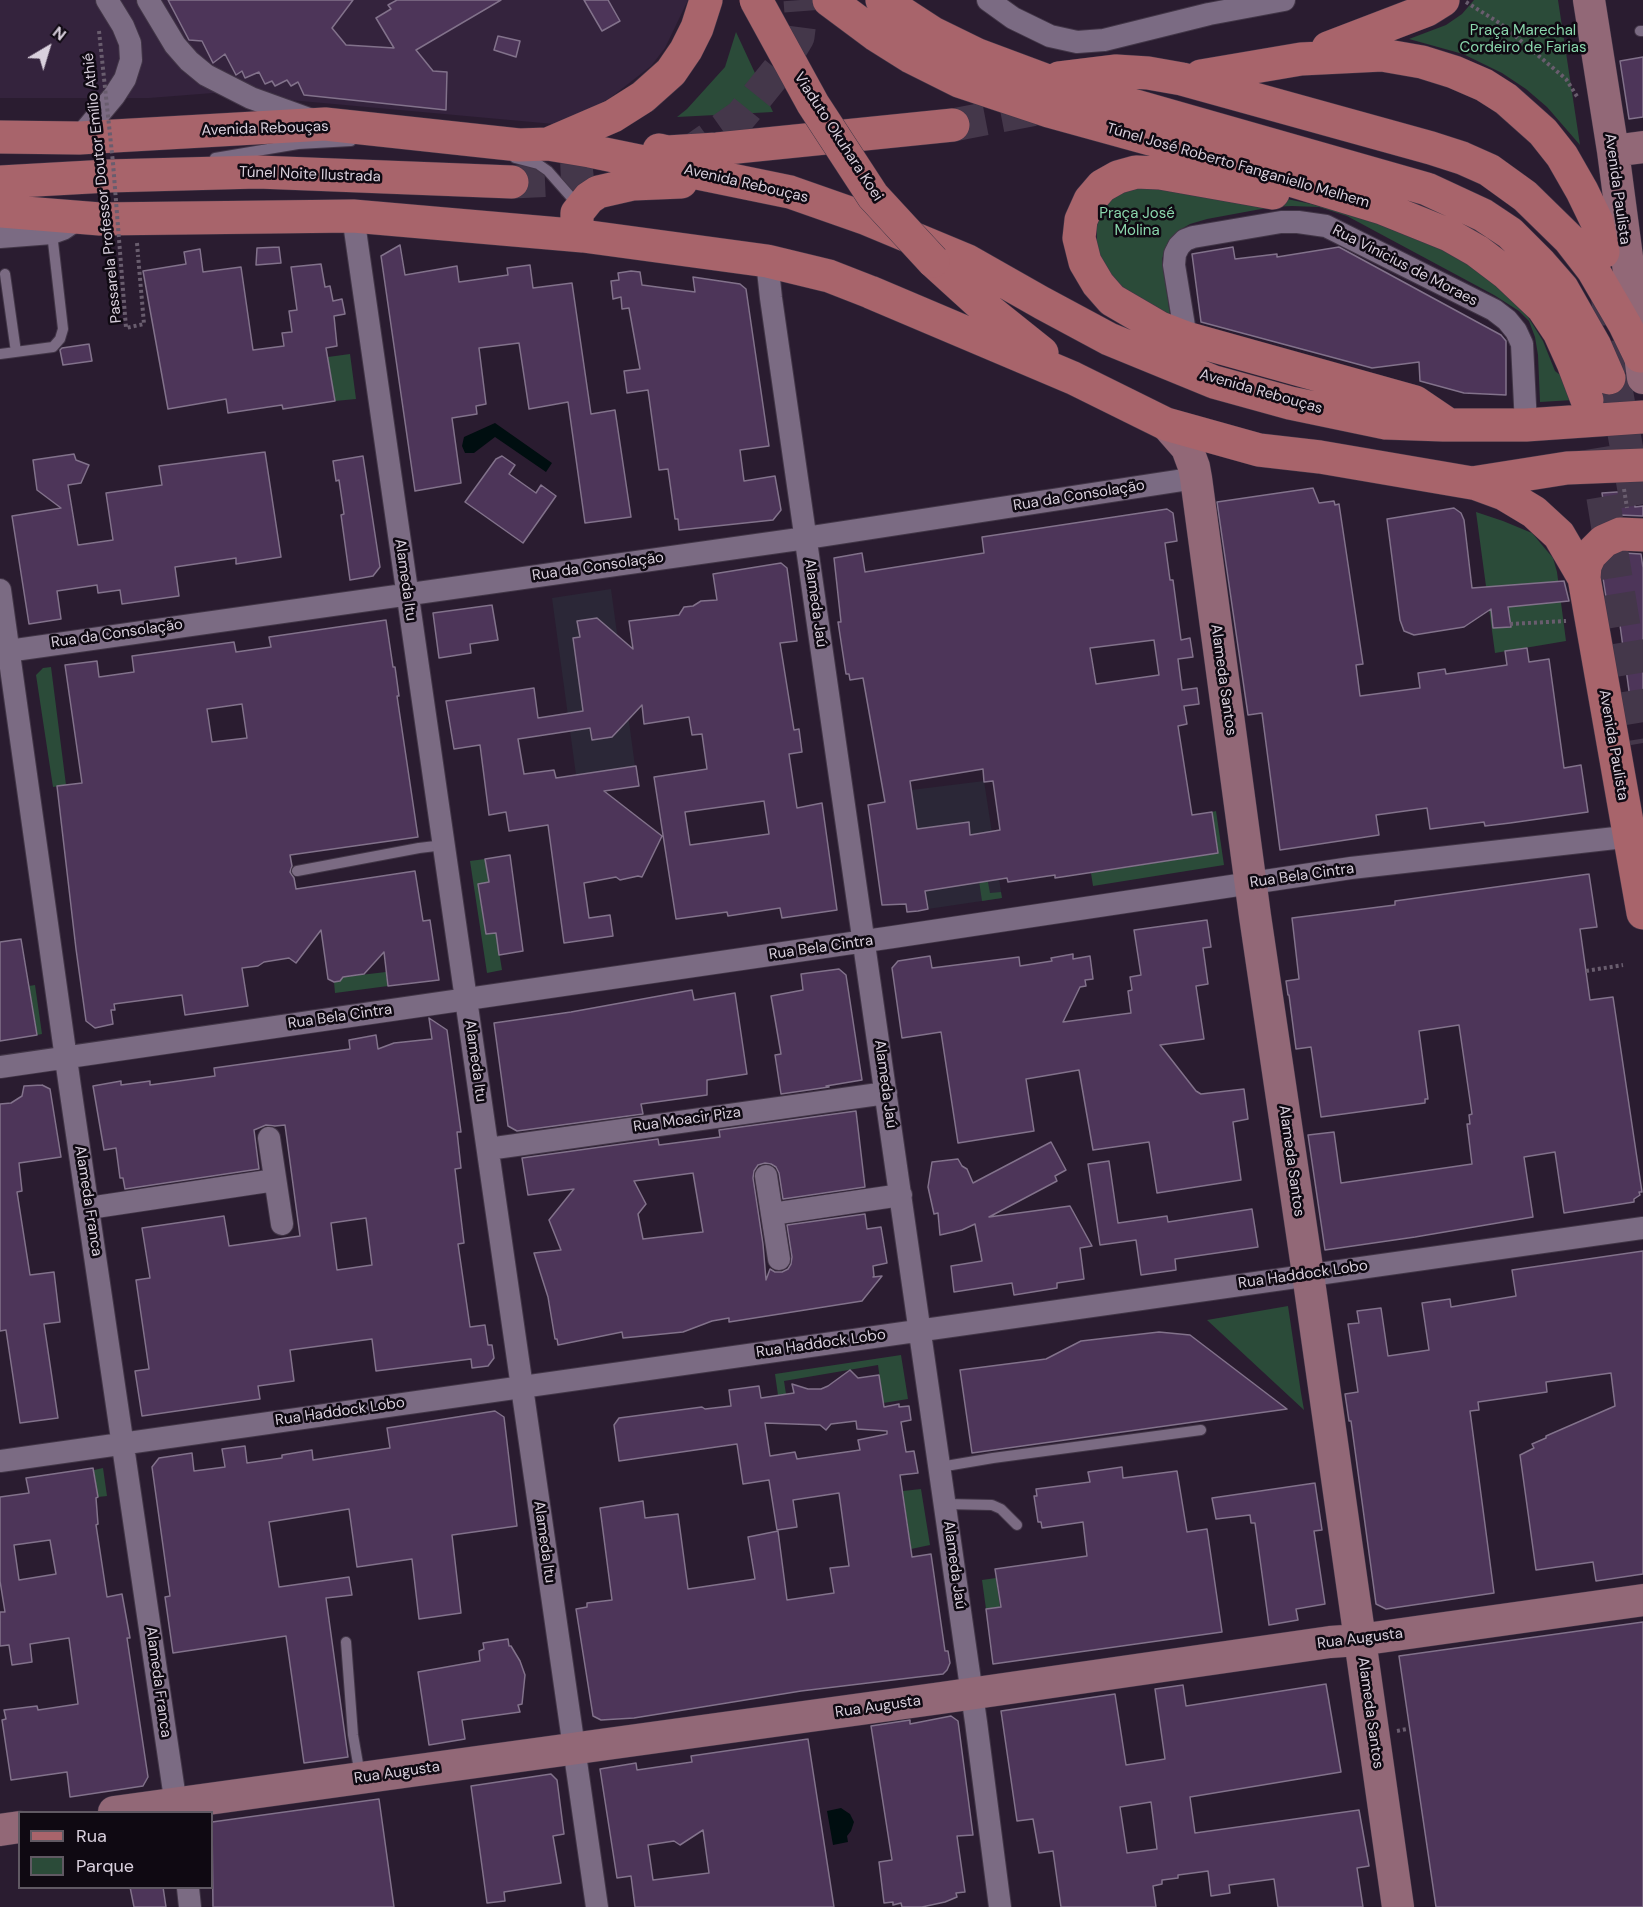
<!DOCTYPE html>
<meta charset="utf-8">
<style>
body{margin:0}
#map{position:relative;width:1643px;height:1907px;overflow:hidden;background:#2a1c30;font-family:"DM Sans",sans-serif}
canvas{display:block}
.legend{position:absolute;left:18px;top:1811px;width:195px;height:78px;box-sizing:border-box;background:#0f0912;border:2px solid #605963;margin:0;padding:8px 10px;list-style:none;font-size:18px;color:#d9d0dd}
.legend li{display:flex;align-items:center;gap:12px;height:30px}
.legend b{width:30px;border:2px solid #605963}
.north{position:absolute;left:18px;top:18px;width:60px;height:60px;-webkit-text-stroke:4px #0f0912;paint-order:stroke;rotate:38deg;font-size:16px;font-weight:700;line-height:24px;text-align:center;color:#d9d0dd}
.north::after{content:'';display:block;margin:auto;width:21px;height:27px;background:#d9d0dd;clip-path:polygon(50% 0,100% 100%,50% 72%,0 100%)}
</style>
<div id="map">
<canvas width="1643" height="1907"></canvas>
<ul class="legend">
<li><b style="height:8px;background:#a8646b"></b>Rua</li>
<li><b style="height:16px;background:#2b4b39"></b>Parque</li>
</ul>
<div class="north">N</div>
</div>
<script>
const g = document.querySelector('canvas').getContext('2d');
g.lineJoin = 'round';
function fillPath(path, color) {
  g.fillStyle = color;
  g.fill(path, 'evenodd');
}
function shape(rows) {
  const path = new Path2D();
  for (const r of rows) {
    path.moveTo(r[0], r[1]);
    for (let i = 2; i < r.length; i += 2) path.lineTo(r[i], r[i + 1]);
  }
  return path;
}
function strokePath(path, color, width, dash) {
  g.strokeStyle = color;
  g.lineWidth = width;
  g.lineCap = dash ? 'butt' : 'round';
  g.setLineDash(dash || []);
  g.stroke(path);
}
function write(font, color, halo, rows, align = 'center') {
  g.font = font + ' "DM Sans",sans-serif';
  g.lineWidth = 5;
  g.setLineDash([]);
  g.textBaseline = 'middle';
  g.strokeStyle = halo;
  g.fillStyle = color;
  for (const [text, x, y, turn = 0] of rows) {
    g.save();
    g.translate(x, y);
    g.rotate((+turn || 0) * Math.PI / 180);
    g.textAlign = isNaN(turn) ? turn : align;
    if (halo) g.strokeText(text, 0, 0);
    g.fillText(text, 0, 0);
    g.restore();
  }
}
fillPath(shape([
 [611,589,635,766,576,775,552,598],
 [984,781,1002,898,928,909,911,790]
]), '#2b2737');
fillPath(shape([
 [0,0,688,0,665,48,651,66,610,98,581,114,554,124,213,93,149,98,0,98]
]), '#34233d');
fillPath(shape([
 [1474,0,1558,0,1580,145,1547,107,1526,89,1502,73,1463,54,1409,39,1446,25,1462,14],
 [736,32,773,112,677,117,687,109,725,67],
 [1128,184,1287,199,1311,204,1418,234,1443,243,1520,304,1543,341,1555,371,1560,375,1613,356,1616,345,1625,394,1622,397,1540,402,1538,355,1535,337,1529,321,1519,311,1494,295,1347,216,1319,207,1292,206,1272,207,1207,219,1190,224,1178,231,1168,242,1162,259,1170,315,1147,304,1107,278,1097,245,1097,226,1102,209],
 [350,354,356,399,335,401,328,357],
 [1476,512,1503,521,1532,533,1553,558,1557,572,1566,641,1495,653],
 [51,667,66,785,53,787,36,675,43,668],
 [1216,811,1224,865,1093,886,1091,873,1218,853,1212,812],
 [485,859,489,882,478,884,486,934,496,933,502,970,487,973,470,861],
 [985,866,990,893,1001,892,1002,898,982,901,977,867],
 [386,972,388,986,335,993,334,982,340,981,343,977],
 [35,985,42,1034,37,1035,29,986],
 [1288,1306,1301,1393,1304,1410,1207,1320],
 [901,1355,908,1399,883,1403,878,1365,784,1381,786,1394,778,1395,775,1374],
 [103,1468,107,1496,98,1497,94,1470],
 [921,1489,930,1545,911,1549,903,1491],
 [996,1578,1000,1607,986,1609,982,1580]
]), '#2b4b39');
fillPath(shape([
 [495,423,552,463,546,472,495,437,474,453,465,453,462,446,464,437],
 [841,1808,850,1814,854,1822,851,1831,847,1836,848,1842,833,1845,827,1811]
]), '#000e10');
const building = shape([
 [168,0,353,0,332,28,346,45,394,48,376,18,391,9,388,5,397,0,501,0,416,50,433,71,447,72,446,110,304,95,298,82,291,86,287,80,275,86,272,81,265,84,259,72,245,78,242,71,236,75,225,54,213,63,202,41,189,40,168,0],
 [584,0,608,0,620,21,602,31,584,0],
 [498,36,520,41,516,57,494,50,498,36],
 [1643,57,1643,117,1629,119,1620,61,1643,57],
 [400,245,405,275,457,266,459,282,508,275,507,268,530,265,533,288,572,283,591,414,615,410,631,517,585,523,568,402,529,409,519,343,479,348,486,404,476,406,477,414,452,418,461,483,415,491,381,256,400,245],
 [279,247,281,263,256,265,257,248,279,247],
 [1233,247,1235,259,1277,254,1277,257,1339,247,1501,335,1506,341,1506,395,1464,393,1420,381,1419,362,1372,368,1201,322,1192,254,1233,247],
 [200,249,203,272,241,267,253,350,284,346,282,333,292,332,289,311,297,310,291,267,321,264,325,287,330,286,333,301,342,299,345,314,334,316,337,346,326,348,335,401,283,409,282,405,228,413,226,399,168,409,143,271,186,264,184,252,200,249],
 [631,271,640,272,642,285,695,292,693,277,740,284,746,289,769,446,740,450,744,481,775,476,781,510,773,520,679,530,678,519,675,519,668,469,659,470,648,390,627,393,624,371,640,369,629,308,622,309,621,297,613,299,611,281,619,280,618,273,631,271],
 [89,344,92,361,63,365,60,350,62,348,89,344],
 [265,452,281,557,236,564,236,558,175,567,179,596,122,604,120,590,98,593,97,585,57,591,61,619,29,624,12,516,61,508,37,490,33,460,74,454,76,460,89,465,81,483,68,485,78,545,113,540,106,493,162,485,159,466,265,452],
 [363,456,380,567,373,576,350,580,341,515,344,514,339,480,336,481,333,461,363,456],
 [502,456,515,465,509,474,536,493,541,485,556,496,523,543,465,502,496,459,502,456],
 [1313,488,1319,503,1334,501,1335,505,1339,504,1363,664,1356,665,1360,696,1420,688,1418,673,1445,669,1446,674,1507,665,1505,651,1527,648,1529,662,1549,659,1564,768,1581,765,1588,812,1510,823,1485,826,1484,822,1430,829,1427,808,1376,815,1379,835,1280,850,1262,713,1248,715,1217,502,1313,488],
 [1632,491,1635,507,1643,506,1643,516,1620,515,1606,520,1602,493,1632,491],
 [1454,508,1461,513,1464,520,1472,588,1564,581,1569,601,1508,607,1511,627,1493,628,1491,609,1464,627,1414,635,1404,631,1400,620,1387,519,1454,508],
 [1167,509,1173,513,1177,541,1165,543,1170,580,1173,580,1181,640,1190,638,1193,657,1178,659,1182,690,1197,688,1199,704,1184,706,1187,724,1178,726,1192,815,1212,812,1218,853,1055,878,1055,875,1008,882,1007,878,925,891,928,909,918,911,907,912,906,904,882,905,868,805,885,802,863,678,850,680,849,674,846,674,838,622,841,622,834,558,862,553,865,572,984,553,982,537,1167,509],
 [1154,640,1159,675,1096,684,1090,648,1154,640],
 [983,769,984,782,993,781,1000,830,970,835,969,822,917,829,910,781,983,769],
 [1624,553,1641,554,1643,568,1643,719,1633,720,1616,596,1606,597,1603,578,1613,577,1611,560,1624,553],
 [781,563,787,568,797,641,780,643,794,730,799,729,802,752,789,754,797,808,822,803,837,910,782,918,780,908,728,916,727,912,676,919,654,777,707,769,702,734,692,735,689,717,644,724,642,705,612,737,592,740,590,728,518,739,524,774,554,770,556,778,636,766,639,786,604,791,662,836,642,877,638,876,620,880,616,877,584,883,589,918,610,915,613,936,564,943,548,825,509,831,506,812,489,815,480,745,454,749,446,701,534,688,538,718,583,711,573,638,580,637,577,621,597,618,633,649,629,621,679,615,684,607,693,606,701,601,717,600,713,574,781,563],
 [764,801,769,834,690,845,685,812,764,801],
 [492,605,498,640,470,644,471,653,439,658,433,613,492,605],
 [386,620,393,667,395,667,399,696,397,696,418,837,290,855,292,866,290,872,294,878,296,889,415,871,423,921,430,920,439,980,388,986,384,952,364,974,343,977,340,981,334,982,328,979,321,930,296,963,289,958,264,962,258,966,242,968,248,1006,185,1015,182,995,114,1004,115,1010,111,1010,113,1024,95,1028,86,1021,76,949,57,786,82,783,65,665,97,661,99,677,134,672,132,656,234,642,236,652,271,647,269,637,386,620],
 [242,704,247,738,212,742,207,709,242,704],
 [510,855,523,951,499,955,496,933,486,934,478,884,489,882,485,859,510,855],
 [1589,874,1597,927,1580,929,1590,1000,1613,997,1642,1192,1639,1192,1640,1195,1634,1199,1634,1202,1564,1213,1555,1152,1524,1157,1533,1217,1415,1237,1325,1250,1308,1135,1334,1132,1341,1183,1472,1164,1467,1124,1470,1124,1469,1115,1472,1114,1459,1025,1419,1031,1428,1099,1425,1099,1425,1103,1321,1117,1311,1047,1296,1049,1289,995,1288,995,1286,981,1299,979,1292,918,1395,905,1395,901,1589,874],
 [1207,920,1211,947,1203,948,1208,984,1196,986,1204,1039,1160,1045,1196,1091,1201,1094,1244,1089,1248,1119,1233,1122,1241,1180,1157,1193,1149,1142,1093,1150,1079,1070,1026,1079,1034,1131,958,1143,941,1032,902,1038,892,968,898,961,930,956,932,968,1019,957,1020,966,1052,961,1051,958,1073,954,1073,959,1090,956,1093,979,1085,980,1086,986,1080,987,1063,1022,1131,1013,1128,991,1132,990,1130,977,1141,975,1134,930,1207,920],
 [21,939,37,1035,0,1041,0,942,21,939],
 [839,969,846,975,862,1080,826,1086,829,1087,781,1094,775,1055,781,1054,771,996,803,990,801,974,839,969],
 [692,990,694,1000,735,993,747,1074,707,1080,707,1095,641,1104,643,1114,517,1131,508,1126,494,1023,571,1012,692,990],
 [429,1018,447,1030,461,1132,457,1132,461,1168,455,1169,464,1243,458,1244,470,1327,485,1325,488,1345,492,1345,494,1358,488,1366,472,1368,471,1359,376,1371,372,1339,290,1350,294,1381,258,1386,260,1399,142,1416,135,1371,149,1369,136,1280,150,1278,142,1228,224,1216,229,1246,300,1236,285,1125,275,1126,266,1125,254,1130,259,1169,125,1189,123,1178,120,1178,116,1148,104,1150,93,1086,121,1081,121,1085,150,1081,150,1085,215,1076,214,1068,350,1049,349,1040,376,1035,378,1049,394,1043,432,1039,429,1018],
 [366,1218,372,1265,337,1270,331,1223,366,1218],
 [42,1085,50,1089,61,1157,19,1163,22,1191,17,1192,30,1275,54,1272,60,1322,44,1324,58,1418,20,1423,6,1330,0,1331,0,1104,11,1103,22,1096,24,1086,42,1085],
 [856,1111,865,1187,783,1199,779,1173,776,1167,771,1164,765,1163,758,1165,754,1171,753,1178,763,1244,766,1280,770,1269,775,1272,782,1272,788,1269,791,1264,792,1257,787,1225,865,1214,867,1229,881,1227,887,1263,873,1266,874,1276,873,1277,882,1276,862,1301,729,1322,729,1318,712,1321,683,1332,623,1338,622,1332,558,1345,557,1339,555,1339,548,1297,534,1253,561,1250,549,1220,574,1189,528,1195,522,1158,658,1139,659,1145,720,1137,719,1130,856,1111],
 [693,1173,703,1232,643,1239,638,1214,646,1204,634,1181,693,1173],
 [1051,1142,1066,1170,1055,1176,1057,1181,989,1217,1070,1206,1092,1246,1080,1248,1084,1279,1057,1283,1057,1288,1014,1295,1012,1283,954,1292,951,1266,982,1261,975,1224,962,1230,940,1235,938,1213,934,1214,928,1187,932,1162,958,1159,962,1166,967,1169,973,1183,1051,1142],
 [1109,1161,1118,1223,1167,1216,1168,1222,1252,1209,1258,1247,1175,1259,1176,1270,1141,1275,1136,1240,1100,1245,1088,1164,1109,1161],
 [1643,1251,1643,1574,1596,1581,1593,1562,1536,1570,1520,1455,1534,1448,1532,1444,1546,1438,1546,1436,1615,1406,1611,1373,1546,1382,1547,1392,1478,1402,1479,1410,1470,1411,1494,1593,1386,1609,1376,1604,1351,1421,1349,1421,1345,1394,1358,1392,1348,1324,1359,1323,1357,1311,1381,1308,1388,1356,1429,1350,1422,1303,1450,1299,1451,1307,1516,1296,1512,1270,1643,1251],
 [1159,1332,1190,1335,1287,1409,972,1453,960,1370,1046,1359,1081,1341,1159,1332],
 [850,1370,858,1378,879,1375,884,1407,899,1404,899,1407,909,1406,911,1420,901,1422,906,1452,914,1451,918,1473,900,1475,912,1557,931,1554,945,1651,948,1651,950,1663,947,1670,943,1674,801,1691,634,1718,601,1720,593,1716,576,1609,587,1607,587,1603,612,1600,600,1508,643,1501,645,1518,678,1514,688,1589,755,1579,748,1537,778,1531,787,1600,834,1593,830,1568,849,1566,839,1493,793,1500,797,1527,777,1530,769,1480,743,1484,737,1444,619,1461,614,1425,619,1418,702,1407,705,1409,731,1406,729,1390,759,1386,761,1398,794,1393,792,1384,808,1389,821,1389,828,1386,850,1370],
 [856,1421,857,1429,887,1431,887,1434,858,1440,860,1450,797,1459,795,1452,770,1456,765,1423,820,1425,826,1430,831,1424,856,1421],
 [495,1411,504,1417,517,1526,452,1535,461,1613,419,1619,412,1559,357,1567,349,1509,269,1522,279,1587,349,1577,352,1595,326,1598,348,1757,304,1763,286,1636,173,1653,165,1597,170,1596,152,1467,159,1458,192,1453,194,1471,225,1467,222,1449,245,1446,247,1463,282,1458,282,1455,312,1450,313,1460,390,1448,387,1428,495,1411],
 [1122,1467,1123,1478,1177,1471,1187,1532,1207,1529,1222,1632,993,1664,986,1609,1001,1607,995,1569,1087,1556,1083,1522,1042,1528,1041,1522,1038,1522,1034,1496,1037,1496,1036,1489,1090,1482,1088,1472,1122,1467],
 [93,1468,98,1497,96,1498,98,1524,96,1525,107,1597,122,1594,130,1638,127,1638,148,1777,143,1786,70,1797,67,1772,11,1780,2,1720,6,1719,4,1710,37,1706,38,1710,78,1704,69,1638,30,1644,32,1662,12,1665,9,1645,0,1646,0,1612,5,1612,0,1581,0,1497,29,1493,26,1478,93,1468],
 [50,1540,56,1574,19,1580,14,1545,50,1540],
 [1315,1483,1322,1530,1314,1531,1325,1604,1296,1609,1298,1620,1269,1625,1255,1523,1251,1523,1250,1515,1216,1519,1212,1498,1315,1483],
 [1643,1622,1643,1907,1436,1907,1399,1656,1643,1622],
 [508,1639,509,1646,511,1646,520,1661,525,1675,522,1704,518,1705,520,1712,462,1720,465,1739,429,1745,418,1672,480,1661,479,1651,484,1649,483,1643,508,1639],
 [1326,1684,1341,1772,1190,1797,1195,1833,1359,1810,1369,1866,1357,1868,1363,1907,1278,1907,1274,1879,1229,1885,1230,1893,1211,1896,1208,1871,1178,1875,1178,1878,1162,1880,1162,1884,1153,1886,1156,1907,1061,1907,1053,1851,1039,1853,1033,1819,1017,1821,1001,1711,1115,1694,1126,1765,1165,1759,1155,1689,1183,1685,1186,1706,1326,1684],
 [1151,1802,1157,1849,1127,1853,1120,1807,1151,1802],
 [951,1716,958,1721,973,1835,957,1836,965,1892,956,1893,957,1897,945,1902,922,1907,902,1907,901,1903,893,1905,893,1902,884,1903,879,1862,892,1860,871,1726,910,1720,910,1724,951,1716],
 [808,1739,834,1907,635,1907,631,1876,617,1878,600,1769,636,1763,637,1770,692,1762,691,1756,808,1739],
 [703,1830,709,1873,653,1880,648,1845,674,1841,680,1845,703,1830],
 [551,1774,557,1780,564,1834,553,1836,561,1883,504,1892,505,1901,487,1903,471,1786,551,1774],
 [379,1799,394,1907,213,1907,212,1822,379,1799],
 [130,1887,163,1887,166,1907,134,1907,130,1887]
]);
fillPath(building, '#4d3559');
strokePath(building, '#82728b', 1.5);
strokePath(shape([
 [953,125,1052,106],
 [681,156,689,153,741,116,779,69,798,37,801,13,800,0],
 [512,182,578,179,633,173],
 [1607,292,1617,390],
 [1609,378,1617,394,1643,541],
 [1587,400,1643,743]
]), '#44374a', 33, [33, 16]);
const lane = shape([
 [1640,31,1643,31],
 [215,158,298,144,351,141],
 [515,158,538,164,548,171,578,205],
 [5,274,16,352],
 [0,354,53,347,60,339,63,329,52,233],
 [297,871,419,848,444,845],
 [940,1467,993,1458,1201,1430],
 [945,1504,992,1505,1001,1509,1017,1525],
 [346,1642,353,1735,360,1775]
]);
const street = shape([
 [148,0,175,45,189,61,206,75,251,98,312,120],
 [988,0,1013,18,1050,36,1077,42,1104,40,1209,14,1284,0],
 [79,138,114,96,125,79,131,60,130,43,123,26,107,0],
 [353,216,597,1907],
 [0,237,52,233,63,229,79,218],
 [767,261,771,298,976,1722,1000,1907],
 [1186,338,1174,265,1175,254,1179,246,1185,240,1193,237,1281,222,1298,222,1326,226,1494,310,1507,320,1516,331,1522,344,1526,425],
 [0,590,70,1087,177,1812],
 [0,652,806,538,1196,478],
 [0,1067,893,937,1351,868,1642,835],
 [269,1138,282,1224],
 [488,1149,886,1093],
 [766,1176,779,1259],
 [89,1208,275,1180],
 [772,1214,901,1195],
 [0,1461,1643,1228],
 [188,1888,190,1907]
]);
const secondary = shape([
 [1589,0,1613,151,1643,378],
 [1613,151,1643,147],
 [1166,424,1187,448,1194,467,1196,478,1255,916,1308,1274,1398,1907],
 [114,1812,941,1698,1330,1642,1359,1640,1643,1600],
 [0,1830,20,1827]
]);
const primary = shape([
 [829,0,876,35,911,57,959,81,1049,111,1205,154,1382,208,1449,235,1477,251,1506,273,1543,308,1559,332,1573,363,1587,400],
 [882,0,933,33,978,55,1045,80,1427,189,1483,215,1510,233,1541,264,1562,288,1595,346,1609,378],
 [1328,48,1427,10,1443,0],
 [1201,76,1301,59,1382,55,1422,62,1454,72,1484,85,1506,99,1543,132,1562,156,1582,191,1597,222,1603,252],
 [1059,78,1116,71,1148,73,1182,79,1431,148,1462,158,1489,170,1525,196,1569,239,1593,270,1625,325,1640,356],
 [0,137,79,138,325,124,519,145,548,144,590,151,790,192,867,219,968,261,1042,303,1109,339,1214,382,1290,403,1386,423,1443,425,1526,425,1643,417],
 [548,144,613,116,643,97,671,72,686,50,697,28,706,0],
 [659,150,667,152,717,149,953,125],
 [0,182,108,176,258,172,512,182],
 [1273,193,1160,173,1136,172,1118,177,1102,186,1090,200,1081,220,1079,238,1085,262,1098,284,1112,300,1160,328,1186,338,1415,402,1446,423],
 [0,211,100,219,353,216,583,236,767,261,829,276,870,292,1073,378,1166,424,1259,450,1320,457,1472,483,1567,468,1643,465],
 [583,236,577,225,577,213,589,198,598,192,633,184,681,182],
 [933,261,977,301,1042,353],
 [1474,483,1504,494,1534,512,1559,535,1584,578,1643,913],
 [1584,578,1585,566,1590,555,1604,541,1620,534,1643,535]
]);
strokePath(lane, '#423647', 12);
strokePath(street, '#423647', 24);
strokePath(secondary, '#423647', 33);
strokePath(primary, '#423647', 34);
strokePath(shape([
 [1466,2,1501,24,1566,79,1578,98],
 [137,243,138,255],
 [1624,489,1627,508],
 [1510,624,1566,621],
 [1586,971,1623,965],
 [1397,1731,1407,1729]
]), '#695d6e', 4, [3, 3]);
strokePath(lane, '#7b6b83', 10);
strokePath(street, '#7b6b83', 22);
strokePath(secondary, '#926877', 32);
strokePath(primary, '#a8646b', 33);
const primaryBridge = shape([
 [756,0,813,104,873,196,933,261]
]);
strokePath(primaryBridge, '#423647', 34, []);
strokePath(shape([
 [99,31,113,163,126,328,144,324,138,255]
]), '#695d6e', 4, [3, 3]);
strokePath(primaryBridge, '#a8646b', 33);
write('15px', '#8ad6ac', '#0f0912', [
 ["Praça Marechal",1523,31],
 ["Cordeiro de Farias",1523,48],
 ["Praça José",1137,214],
 ["Molina",1137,231]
]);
write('15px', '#d9d0dd', '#0f0912', [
 ["Avenida Rebouças",265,129,-2],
 ["Viaduto Okuhara Koei",838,137,57],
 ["Túnel José Roberto Fanganiello Melhem",1238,166,16],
 ["Túnel Noite Ilustrada",310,175,2],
 ["Avenida Rebouças",746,184,13],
 ["Passarela Professor Doutor Emílio Athié",103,188,-96],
 ["Avenida Paulista",1617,189,82],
 ["Rua Vinícius de Moraes",1405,266,27],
 ["Avenida Rebouças",1261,392,16],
 ["Rua da Consolação",1079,496,-9],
 ["Rua da Consolação",598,567,-8],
 ["Alameda Itu",405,580,82],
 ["Alameda Jaú",815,603,82],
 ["Rua da Consolação",117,634,-8],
 ["Alameda Santos",1223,680,82],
 ["Avenida Paulista",1613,745,80],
 ["Rua Bela Cintra",1302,876,-8],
 ["Rua Bela Cintra",821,948,-8],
 ["Rua Bela Cintra",340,1017,-8],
 ["Alameda Itu",475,1061,82],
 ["Alameda Jaú",885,1084,82],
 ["Rua Moacir Piza",687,1120,-8],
 ["Alameda Santos",1291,1161,82],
 ["Alameda Franca",88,1201,81],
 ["Rua Haddock Lobo",1303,1275,-8],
 ["Rua Haddock Lobo",821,1344,-8],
 ["Rua Haddock Lobo",340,1412,-8],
 ["Alameda Itu",544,1542,82],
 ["Alameda Jaú",954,1565,82],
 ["Rua Augusta",1360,1639,-7],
 ["Alameda Franca",158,1682,82],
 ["Rua Augusta",878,1707,-8],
 ["Alameda Santos",1370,1713,82],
 ["Rua Augusta",397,1773,-8]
]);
</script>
